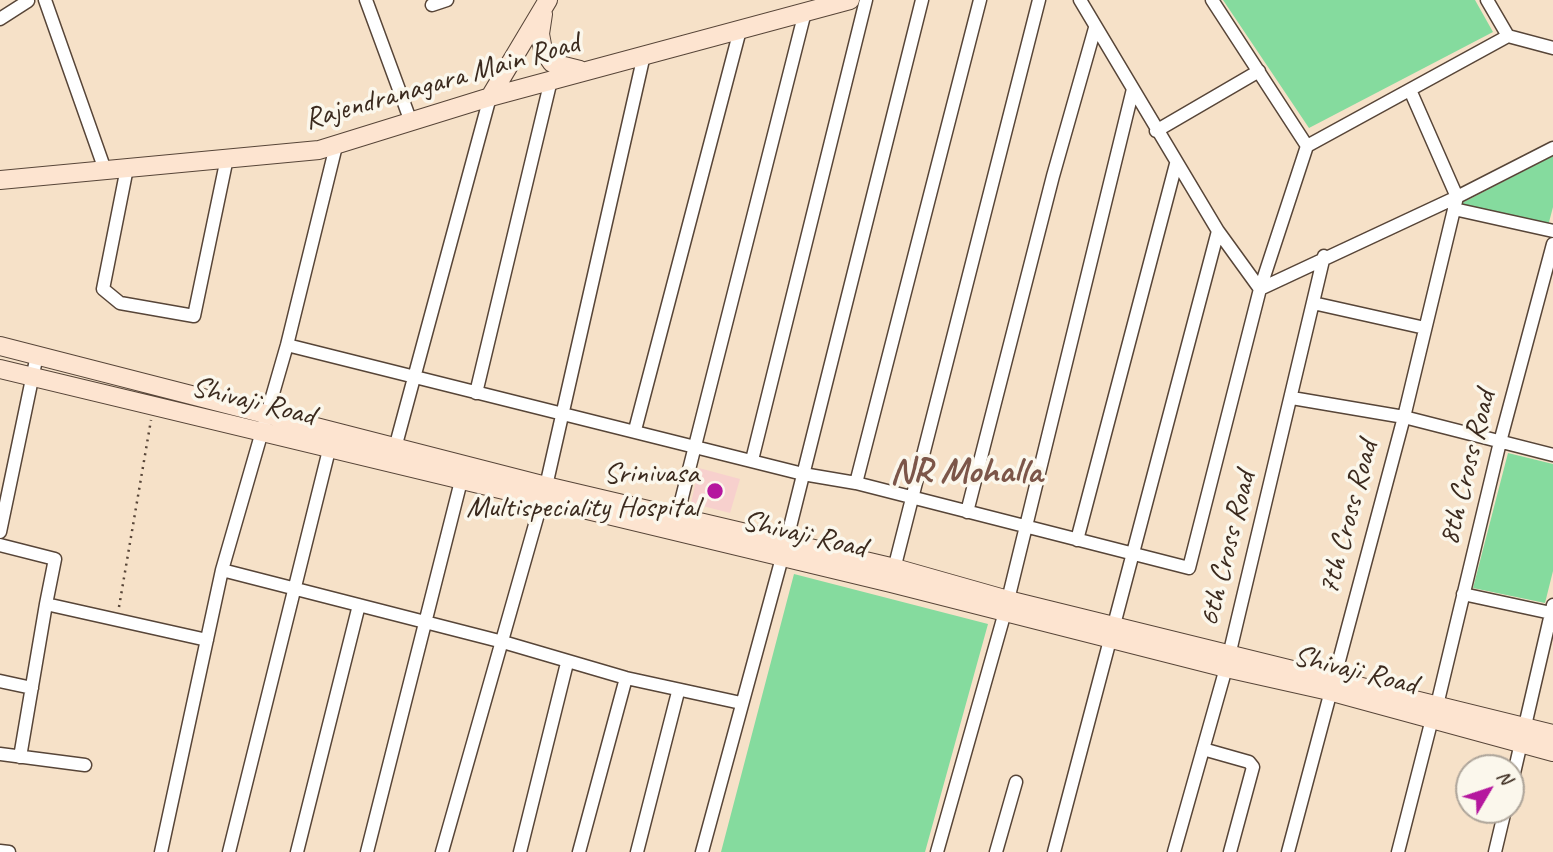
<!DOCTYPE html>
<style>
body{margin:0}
#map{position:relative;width:1553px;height:852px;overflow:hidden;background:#f6e1c8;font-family:Caveat,sans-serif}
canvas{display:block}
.north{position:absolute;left:1455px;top:754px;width:70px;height:70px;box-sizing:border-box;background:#fbf7ec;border:2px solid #aea59a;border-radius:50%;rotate:51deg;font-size:19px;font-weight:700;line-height:28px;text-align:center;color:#3b2a1e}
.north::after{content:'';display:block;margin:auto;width:24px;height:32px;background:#b5179e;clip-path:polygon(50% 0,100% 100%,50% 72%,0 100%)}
</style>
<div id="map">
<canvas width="1553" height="852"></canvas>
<div class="north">N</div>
</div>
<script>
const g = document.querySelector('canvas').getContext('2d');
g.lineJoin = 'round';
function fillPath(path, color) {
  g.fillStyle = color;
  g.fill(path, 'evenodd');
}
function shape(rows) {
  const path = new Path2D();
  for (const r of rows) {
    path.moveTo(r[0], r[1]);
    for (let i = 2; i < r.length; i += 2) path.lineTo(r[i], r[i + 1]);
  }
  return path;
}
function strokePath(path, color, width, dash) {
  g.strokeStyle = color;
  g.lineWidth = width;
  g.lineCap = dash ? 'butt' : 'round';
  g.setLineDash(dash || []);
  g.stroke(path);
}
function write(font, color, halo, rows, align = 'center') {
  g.font = font + ' Caveat,sans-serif';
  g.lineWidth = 7;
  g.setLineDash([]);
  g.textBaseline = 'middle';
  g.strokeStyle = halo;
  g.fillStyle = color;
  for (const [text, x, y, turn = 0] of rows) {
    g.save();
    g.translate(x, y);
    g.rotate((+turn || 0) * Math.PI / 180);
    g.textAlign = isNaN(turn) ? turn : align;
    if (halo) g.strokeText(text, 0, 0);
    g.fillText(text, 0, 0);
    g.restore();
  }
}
fillPath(shape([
 [699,468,740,479,730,513,691,503]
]), '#f7d0cd');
fillPath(shape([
 [1223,0,1475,0,1493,32,1309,128],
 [1553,156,1553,207,1548,226,1460,204],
 [1508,453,1553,464,1553,571,1545,603,1473,588],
 [794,574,988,624,925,852,721,852]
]), '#85db9e');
const street = shape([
 [45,0,105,170],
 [366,0,411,122],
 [1212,0,1307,146,1508,36,1553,48],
 [1487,0,1508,36],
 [432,5,447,0],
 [0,19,28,1],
 [1410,90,1457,197],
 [1156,131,1259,71],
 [127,168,103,289,120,303,194,316,227,158],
 [1454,209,1553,231],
 [1218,231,1260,289,1457,197,1553,148],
 [1313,303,1425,328],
 [287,345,803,474,856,483,1189,568,1260,289,1307,146],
 [476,393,551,80],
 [1292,398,1404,417,1553,455],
 [635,430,740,30],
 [395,448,490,97],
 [752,460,866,0],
 [856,483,980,0],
 [967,512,1053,176,1095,28],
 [677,517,805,12],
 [0,532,37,355],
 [1077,540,1176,164],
 [0,545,55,559,46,604,207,640],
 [222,570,503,642,626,678,741,703],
 [893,573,1039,0],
 [1463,594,1551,613],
 [0,681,32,688],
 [1437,705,1500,442,1553,244],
 [1203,749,1249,762,1253,767,1230,852],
 [0,754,85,765],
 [20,757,46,604],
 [1511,786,1553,605],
 [0,851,9,852],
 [161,852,222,570,287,345,336,146],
 [229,852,329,450],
 [297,852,359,605],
 [367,852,461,481],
 [442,852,546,486,644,55],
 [520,852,567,663],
 [579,852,626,678],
 [637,852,678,692],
 [702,852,786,543,922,0],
 [937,852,1005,612,1133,89],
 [996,852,1016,782],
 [1054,852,1218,231,1080,0],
 [1174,852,1226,668,1324,256],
 [1288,852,1404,417,1457,197],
 [1398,852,1432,719],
 [1495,852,1505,810]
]);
const secondary = shape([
 [543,14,540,34,543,50,552,63,580,70],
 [490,97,548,0],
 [0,180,319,150,490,97,850,0],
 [0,346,546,486,895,568,1008,600,1553,734],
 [0,369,891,583,1226,668,1329,691,1553,752]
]);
strokePath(street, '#574538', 15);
strokePath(secondary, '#574538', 20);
strokePath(shape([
 [119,607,151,420]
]), '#574538', 2.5, [2, 5]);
strokePath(street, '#fff', 12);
strokePath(secondary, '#fde4d0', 18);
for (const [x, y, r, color] of [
 [715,491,9,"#b5179e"]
]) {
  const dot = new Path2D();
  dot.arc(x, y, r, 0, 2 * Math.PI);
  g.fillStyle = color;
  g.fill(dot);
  strokePath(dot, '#fbf7ec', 2.5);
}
write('30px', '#3b2a1e', '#fbf7ec', [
 ["Rajendranagara Main Road",442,82,-16],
 ["Shivaji Road",253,402,14],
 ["8th Cross Road",1468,468,-76],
 ["7th Cross Road",1349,518,-75],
 ["Shivaji Road",804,535,13],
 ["6th Cross Road",1228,549,-76],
 ["Shivaji Road",1355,671,14]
]);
write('30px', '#3b2a1e', '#fbf7ec', [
 ["Srinivasa",699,474],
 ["Multispeciality Hospital",699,508]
], 'right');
write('bold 37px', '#7c5649', '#fbf7ec', [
 ["NR Mohalla",966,472]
]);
</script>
